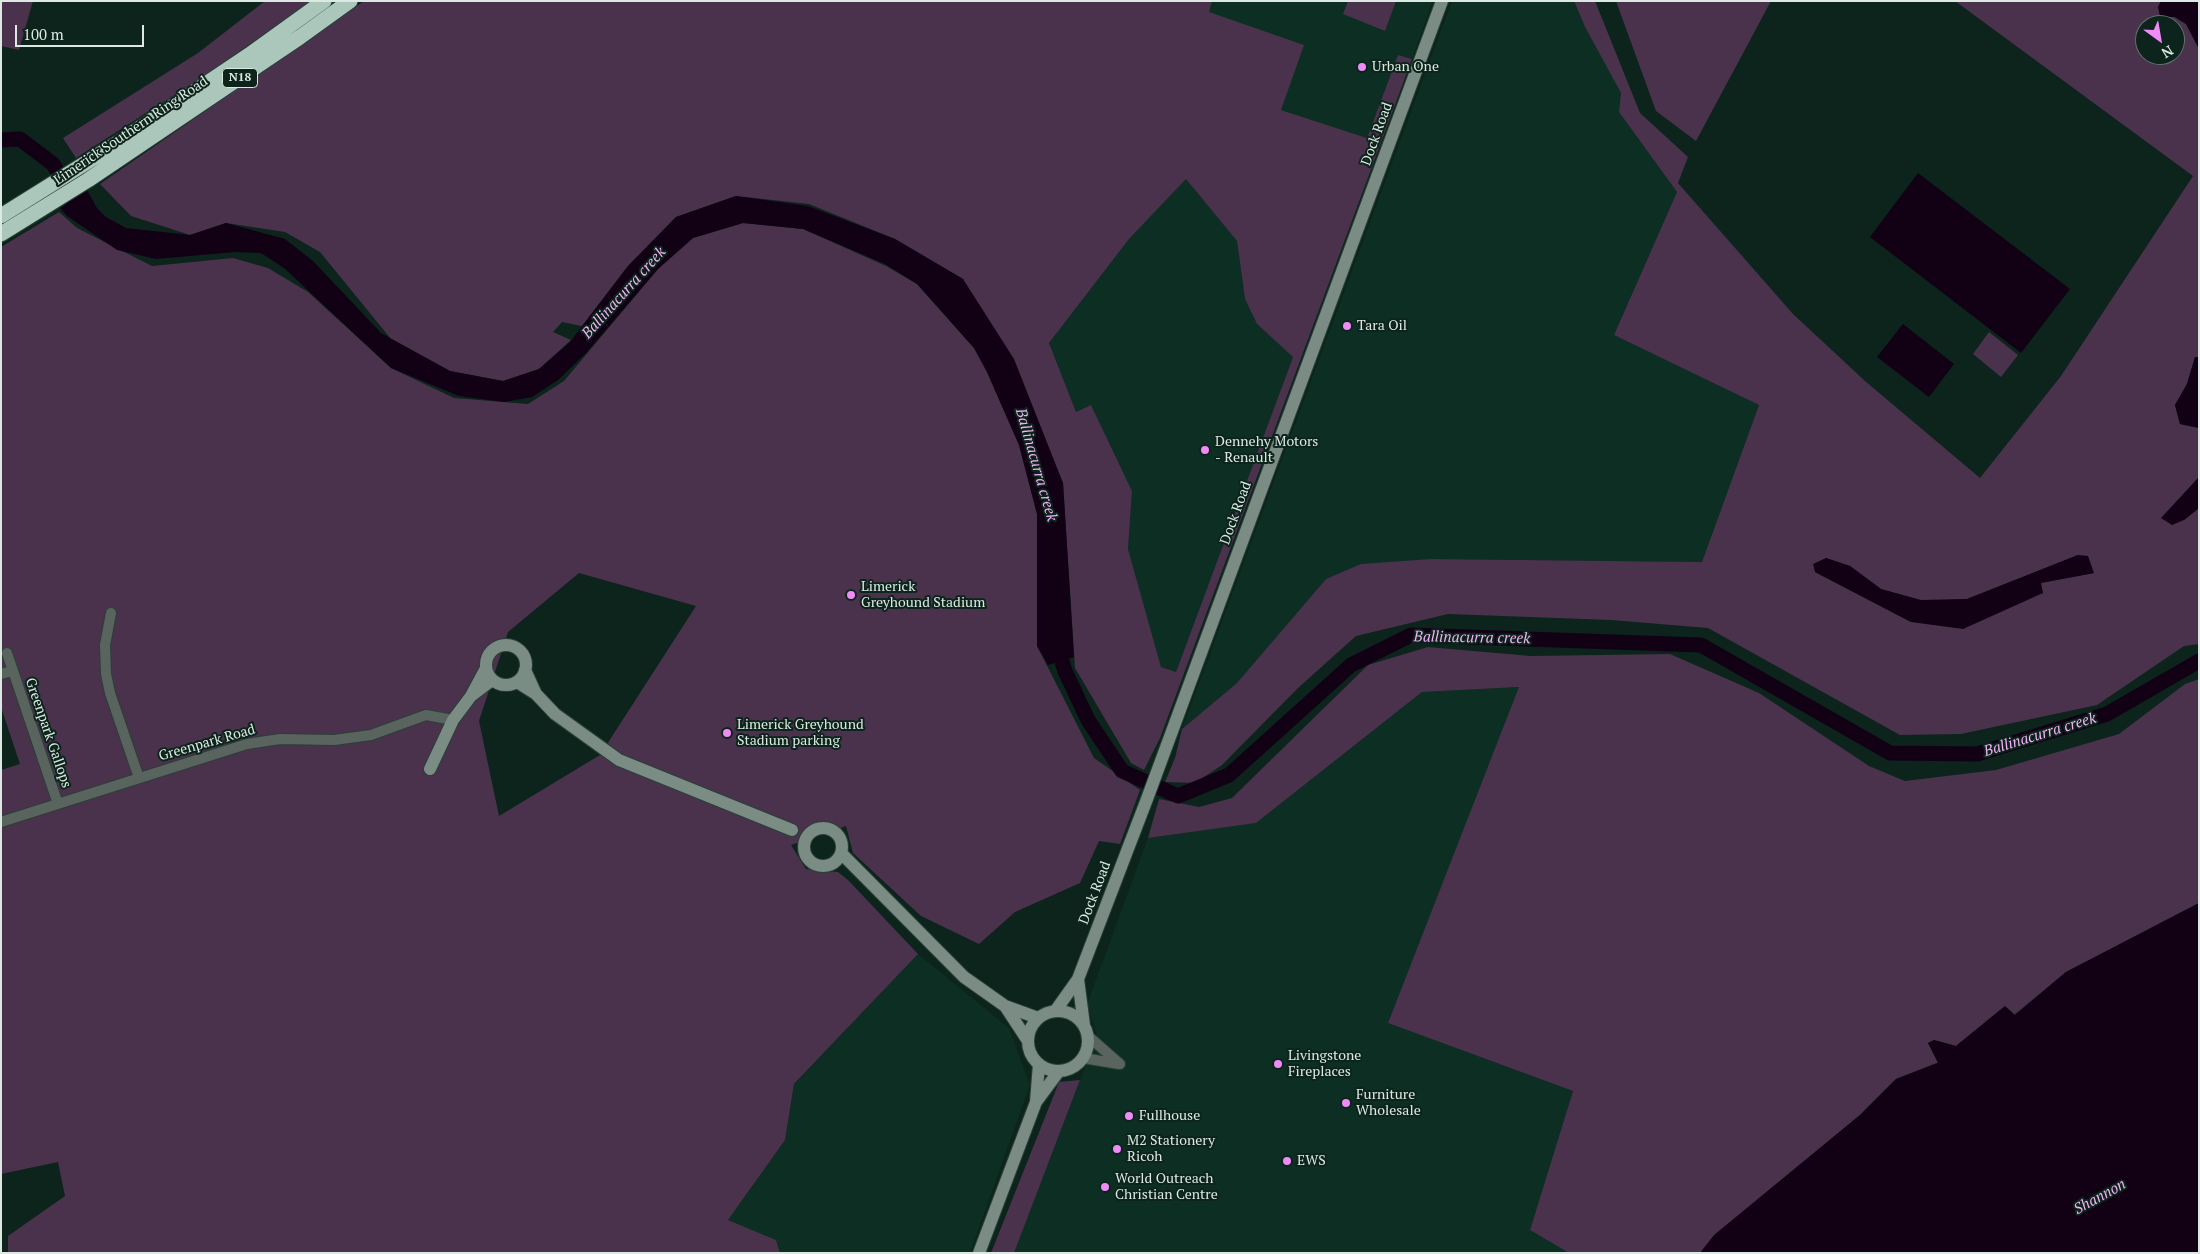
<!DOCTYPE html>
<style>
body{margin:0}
#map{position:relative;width:2200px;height:1254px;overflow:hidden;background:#0c241b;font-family:"PT Serif",serif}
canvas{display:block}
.frame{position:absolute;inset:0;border:2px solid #dbe9e2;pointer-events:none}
.north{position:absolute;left:2135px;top:15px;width:50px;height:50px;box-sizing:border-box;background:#0c241b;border:1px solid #5f736b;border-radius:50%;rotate:148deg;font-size:14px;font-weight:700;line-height:20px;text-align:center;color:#dbe9e2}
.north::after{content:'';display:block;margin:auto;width:18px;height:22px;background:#ef8bf7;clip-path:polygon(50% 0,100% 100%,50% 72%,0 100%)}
.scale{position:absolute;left:15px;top:25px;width:129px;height:22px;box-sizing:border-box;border:2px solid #dbe9e2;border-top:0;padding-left:6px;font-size:15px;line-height:18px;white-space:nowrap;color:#dbe9e2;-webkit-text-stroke:4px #0c241b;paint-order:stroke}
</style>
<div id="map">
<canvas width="2200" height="1254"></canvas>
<div class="frame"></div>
<div class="north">N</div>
<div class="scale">100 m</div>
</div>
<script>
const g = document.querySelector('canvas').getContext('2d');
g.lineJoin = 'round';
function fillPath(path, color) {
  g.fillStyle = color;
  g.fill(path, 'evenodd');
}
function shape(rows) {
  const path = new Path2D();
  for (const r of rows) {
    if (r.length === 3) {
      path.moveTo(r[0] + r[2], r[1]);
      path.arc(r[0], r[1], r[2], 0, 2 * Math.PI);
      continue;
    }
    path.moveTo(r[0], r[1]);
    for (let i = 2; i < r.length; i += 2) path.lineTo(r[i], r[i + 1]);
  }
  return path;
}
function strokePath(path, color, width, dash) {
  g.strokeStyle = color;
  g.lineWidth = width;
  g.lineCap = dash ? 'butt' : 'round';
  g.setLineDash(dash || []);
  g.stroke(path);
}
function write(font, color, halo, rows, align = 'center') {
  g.font = font + ' "PT Serif",serif';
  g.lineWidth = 4;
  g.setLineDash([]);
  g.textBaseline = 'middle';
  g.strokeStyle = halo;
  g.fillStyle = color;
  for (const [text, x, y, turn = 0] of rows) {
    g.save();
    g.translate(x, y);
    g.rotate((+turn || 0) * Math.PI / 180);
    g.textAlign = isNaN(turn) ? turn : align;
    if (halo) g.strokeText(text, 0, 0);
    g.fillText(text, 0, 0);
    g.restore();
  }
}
fillPath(shape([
 [1212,1,1433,1,1412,59,1398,55,1367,138,1281,110,1303,45,1208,12],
 [1452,1,1574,1,1585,27,1621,93,1619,112,1677,192,1614,335,1759,405,1702,562,1431,559,1326,579,1237,683,1182,729],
 [1186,179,1237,241,1245,299,1257,324,1293,357,1176,672,1161,667,1128,549,1132,491,1091,405,1076,412,1049,343,1129,239],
 [1520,687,1388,1023,1573,1091,1530,1230,1569,1253,1014,1253,1097,1036,1087,1004,1148,838,1256,823,1422,692],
 [918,954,1009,1028,1030,1085,970,1253,780,1253,776,1240,728,1220,785,1140,794,1085]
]), '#0d2e23');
fillPath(shape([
 [1,1,33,1,19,50,1,46],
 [265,1,311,1,216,68,76,158,63,138,198,53],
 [364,1,1212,1,1209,12,1304,45,1281,110,1367,138,1398,55,1412,59,1160,738,1144,770,1131,763,1075,668,1063,483,963,279,895,239,809,204,736,196,676,217,628,266,582,326,562,322,553,332,571,340,539,369,503,381,450,371,391,339,320,252,285,232,226,223,190,235,131,216,100,184],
 [1186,179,1237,241,1245,299,1257,324,1293,357,1176,672,1161,667,1128,549,1132,491,1091,405,1076,412,1049,343,1129,239],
 [1348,1,1396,1,1385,31,1343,14],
 [1574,1,1595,1,1640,113,1688,157,1678,183,1793,314,1865,381,1980,478,2061,376,2193,176,1955,1,2161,1,2158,7,2186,24,2199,49,2199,357,2195,357,2187,384,2175,405,2180,424,2199,428,2199,477,2162,518,2184,520,2199,508,2199,644,2184,646,2097,705,1961,734,1900,735,1708,628,1611,620,1448,614,1356,636,1298,688,1222,765,1195,783,1165,782,1175,758,1182,729,1237,683,1326,579,1361,564,1431,559,1702,562,1759,405,1614,335,1677,192,1619,112,1621,93,1585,27],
 [2145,25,2175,25,2175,55,2145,55],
 [2078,555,2094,573,2040,583,2043,593,1911,622,1815,572,1826,558,1850,566,1881,589,1921,601,1967,599],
 [1616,1,1771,1,1696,141,1656,111],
 [59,212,77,228,152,266,233,258,268,268,308,292,391,368,454,398,528,404,564,381,658,269,693,238,743,223,803,229,886,266,917,284,974,348,987,372,1019,445,1037,514,1037,646,1094,758,1140,790,1120,844,1099,841,1080,883,1015,912,979,944,921,916,853,853,846,826,791,845,806,869,838,872,848,880,918,954,794,1084,785,1140,728,1220,776,1240,780,1253,8,1253,8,1236,65,1196,58,1162,1,1174,1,770,20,764,1,707,1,247],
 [579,573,696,606,600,755,499,816,479,721,508,632],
 [1989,332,2018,355,2001,377,1973,354],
 [1428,647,1531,656,1670,654,1759,693,1869,766,1905,781,1996,770,2119,734,2185,684,2199,679,2199,903,2066,972,2014,1015,2005,1006,1956,1046,1934,1040,1928,1043,1939,1062,1896,1079,1860,1115,1715,1235,1700,1253,1569,1253,1530,1230,1573,1091,1388,1023,1519,687,1422,692,1256,823,1148,838,1159,799,1199,807,1232,798,1368,665],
 [1080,1080,1014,1253,991,1253,1059,1082]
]), '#4a324c');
fillPath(shape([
 [2161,1,2199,1,2199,49,2186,24,2175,17,2160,17,2158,7],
 [1918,173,2070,289,2021,353,1870,237],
 [87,190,97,208,106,217,126,228,190,235,226,223,285,239,313,261,381,333,450,371,503,381,539,369,570,342,628,266,676,217,736,196,808,206,895,239,963,279,1014,359,1063,483,1074,657,1048,665,1037,646,1037,514,1019,445,987,372,974,348,917,284,885,264,803,229,743,223,693,238,658,269,586,353,558,380,532,397,504,402,459,396,391,368,284,268,261,253,235,252,156,259,117,250,67,216,60,208],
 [1903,324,1954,364,1929,397,1877,357],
 [2195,357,2199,357,2199,428,2180,424,2175,405,2187,384],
 [2199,477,2199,508,2184,520,2172,525,2161,518],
 [2078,555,2088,556,2094,573,2041,583,2043,593,1963,629,1911,622,1815,572,1813,564,1826,558,1850,566,1881,589,1921,600,1967,599],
 [2199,903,2199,1253,1700,1253,1714,1235,1860,1115,1896,1079,1938,1063,1928,1043,1934,1040,1956,1046,2005,1006,2015,1015,2066,972]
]), '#120015');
strokePath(shape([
 [1,140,20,139,53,164,84,216],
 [1056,642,1065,671,1088,720,1122,771,1178,796,1229,775,1351,665,1411,635,1701,645,1890,753,1977,754,2107,714,2199,661]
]), '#120015', 15);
const street = shape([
 [111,613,105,645,106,674,110,693,139,778],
 [7,653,58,804],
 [1,674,13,671],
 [1,822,247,744,280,739,334,740,371,735,426,715,453,720],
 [1088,1036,1120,1064],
 [1083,1058,1119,1064]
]);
const secondary = shape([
 [506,665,20],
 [486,668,471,696,492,680],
 [517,682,536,694,525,670],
 [536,694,555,714,619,760,792,830],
 [430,769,453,720,471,696],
 [823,847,19],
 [841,853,964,977,1005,1006,1038,1018],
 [1078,979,1084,1025],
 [1005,1006,1028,1041],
 [1056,1010,1078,979,1147,799,1442,1],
 [1058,1041,30],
 [1036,1102,1039,1064],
 [979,1253,1036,1102,1059,1071]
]);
const highway = shape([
 [1,216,121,141,249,55,324,1],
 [1,234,88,180,300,37,350,1]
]);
strokePath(street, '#294037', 12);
strokePath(secondary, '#294037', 14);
strokePath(highway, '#294037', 17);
strokePath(street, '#59645f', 10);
strokePath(secondary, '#7a8c84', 12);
strokePath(highway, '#abc7bb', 15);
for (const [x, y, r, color] of [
 [1362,67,5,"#ef8bf7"],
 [1347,326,5,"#ef8bf7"],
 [1205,450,5,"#ef8bf7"],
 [851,595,5,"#ef8bf7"],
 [727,733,5,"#ef8bf7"],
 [1278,1064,5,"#ef8bf7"],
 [1346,1103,5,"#ef8bf7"],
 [1129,1116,5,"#ef8bf7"],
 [1117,1149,5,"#ef8bf7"],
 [1287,1161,5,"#ef8bf7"],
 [1105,1187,5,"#ef8bf7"]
]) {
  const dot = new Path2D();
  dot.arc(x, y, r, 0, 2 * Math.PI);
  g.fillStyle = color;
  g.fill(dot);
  strokePath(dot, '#0c241b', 2);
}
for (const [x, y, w] of [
 [240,78,35]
]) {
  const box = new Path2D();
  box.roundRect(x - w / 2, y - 9.5, w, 19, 4);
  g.fillStyle = '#0c241b';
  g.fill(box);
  strokePath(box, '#dbe9e2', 1);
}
write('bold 12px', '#dbe9e2', null, [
 ["N18",240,78]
]);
write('14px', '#dbe9e2', '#0c241b', [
 ["Urban One",1372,67],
 ["Tara Oil",1357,326],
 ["Dennehy Motors",1215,442],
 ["- Renault",1215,458],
 ["Limerick",861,587],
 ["Greyhound Stadium",861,603],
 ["Limerick Greyhound",737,725],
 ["Stadium parking",737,741],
 ["Livingstone",1288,1056],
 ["Fireplaces",1288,1072],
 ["Furniture",1356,1095],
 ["Wholesale",1356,1111],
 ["Fullhouse",1139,1116],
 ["M2 Stationery",1127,1141],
 ["Ricoh",1127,1157],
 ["EWS",1297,1161],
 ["World Outreach",1115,1179],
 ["Christian Centre",1115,1195]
], 'left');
write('14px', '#dbe9e2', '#0c241b', [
 ["Limerick Southern Ring Road",131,131,-34],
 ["Dock Road",1377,134,-70],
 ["Dock Road",1236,513,-70],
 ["Greenpark Gallops",48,733,71],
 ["Greenpark Road",207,743,-16],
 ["Dock Road",1095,893,-69]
]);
write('italic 15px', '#f3b1f7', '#0c241b', [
 ["Ballinacurra creek",624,293,-48],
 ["Ballinacurra creek",1036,465,74],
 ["Ballinacurra creek",1472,638,1],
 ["Ballinacurra creek",2040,735,-17],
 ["Shannon",2100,1197,-29]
]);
</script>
